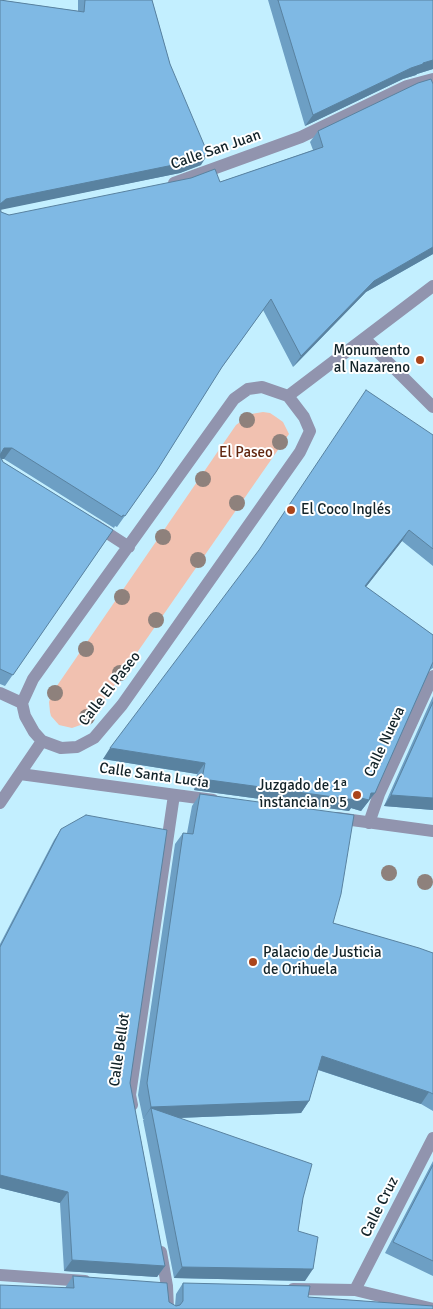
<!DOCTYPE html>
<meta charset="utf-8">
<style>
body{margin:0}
canvas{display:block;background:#c3efff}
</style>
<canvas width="433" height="1309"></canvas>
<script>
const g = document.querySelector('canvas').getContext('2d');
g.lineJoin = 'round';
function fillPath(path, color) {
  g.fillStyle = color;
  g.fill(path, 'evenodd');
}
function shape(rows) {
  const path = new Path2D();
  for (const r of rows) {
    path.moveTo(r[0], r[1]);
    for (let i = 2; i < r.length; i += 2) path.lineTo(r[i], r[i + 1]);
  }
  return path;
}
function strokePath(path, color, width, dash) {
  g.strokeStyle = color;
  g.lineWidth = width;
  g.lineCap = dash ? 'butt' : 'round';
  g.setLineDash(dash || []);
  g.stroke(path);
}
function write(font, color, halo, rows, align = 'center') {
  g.font = font + ' Signika,sans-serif';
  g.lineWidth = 4;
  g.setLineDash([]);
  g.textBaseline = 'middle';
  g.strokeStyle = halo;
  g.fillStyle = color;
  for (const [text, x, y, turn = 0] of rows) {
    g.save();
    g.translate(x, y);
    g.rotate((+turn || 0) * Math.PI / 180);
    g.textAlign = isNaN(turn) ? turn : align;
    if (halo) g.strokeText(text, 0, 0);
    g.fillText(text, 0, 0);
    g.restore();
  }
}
fillPath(shape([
 [263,412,270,413,276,417,283,422,289,434,93,716,86,723,72,728,59,725,51,716,50,712,49,702,52,693,236,425,251,414]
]), '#f1c1b0');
strokePath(shape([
 [174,183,301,137,407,86,433,79],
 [365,339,433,407],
 [262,387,288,396,304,417,310,431,300,452,122,705,94,738,77,747,61,748,42,741,34,732,25,716,22,703,33,679,234,399,248,389,262,387],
 [288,396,433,286],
 [95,525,129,547],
 [0,693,22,703],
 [20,774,213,800],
 [0,803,42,741],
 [337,818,433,831],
 [369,823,379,794,433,676],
 [132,1105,130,1095,174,795],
 [161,1252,167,1286,168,1309],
 [0,1275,85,1281],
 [293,1289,355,1290,433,1309],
 [355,1290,433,1138]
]), '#9194ae', 12);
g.fillStyle = '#8e817c';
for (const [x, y] of [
 [247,420],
 [280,442],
 [203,479],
 [237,503],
 [163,537],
 [198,560],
 [122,597],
 [156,620],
 [86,649],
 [120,673],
 [55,693],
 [87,717],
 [389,873],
 [425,882]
]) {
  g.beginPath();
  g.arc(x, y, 8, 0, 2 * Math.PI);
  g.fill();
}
fillPath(shape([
 [0,0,78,11,78,0,152,0,170,64,201,165,180,173,1,209,1,212,9,215,220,182,313,150,310,142,318,131,433,84,433,254,366,292,293,367,263,310,220,370,156,472,117,527,115,526,114,528,4,459,2,459,3,462,113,530,5,686,0,684],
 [268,0,433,0,433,69,417,74,416,75,403,79,305,126],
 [433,435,433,566,402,541,366,587,433,635,433,668,430,670,375,793,361,811,351,808,349,811,194,790,197,774,103,759],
 [433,696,433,810,384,806],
 [200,794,333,923,433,953,433,1111,421,1104,318,1070,309,1101,301,1113,178,1118,303,1198,298,1231,305,1281,174,1278,143,1120,144,1119,143,1119,138,1095,175,844,183,833,187,833,192,806],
 [61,829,130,1083,165,1266,157,1277,64,1271,60,1203,0,1188,0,944,54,840],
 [433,1161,433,1276,385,1253],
 [73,1276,169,1302,175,1306,176,1294,183,1283,308,1297,433,1306,0,1309,65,1288]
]), '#6d9fc4');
fillPath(shape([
 [433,60,433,69,417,74,416,75,403,79,305,126,313,115,411,68,423,63],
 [208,154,201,165,180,173,0,210,0,204,6,199],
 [433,247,433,254,366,292,293,367,301,356,374,281],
 [4,448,12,448,4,459,0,459,0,453],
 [409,530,402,541,358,597,365,586],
 [110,748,205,763,197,774,103,759],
 [202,779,357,797,371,793,375,793,361,811,351,808,349,811,194,790],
 [391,795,433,798,433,810,384,806],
 [322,1056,429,1092,421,1104,313,1068],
 [309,1101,301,1113,153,1119,151,1108,143,1119,151,1107],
 [0,1175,68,1192,60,1203,0,1188],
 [72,1260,165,1266,157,1277,64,1271],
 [182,1267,313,1269,305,1281,174,1278]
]), '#5982a0');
const building = shape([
 [0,0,84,12,85,0,152,0,170,64,208,154,188,162,6,199,0,204,1,212,9,215,191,178,215,169,220,182,323,147,318,131,418,83,431,79,433,84,433,247,374,281,301,356,271,299,222,367,156,472,125,516,123,515,122,517,12,448,4,448,0,455,0,0],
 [278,0,433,0,433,60,423,63,423,64,411,68,313,115,278,0],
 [366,390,433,435,433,549,409,530,365,586,433,635,433,662,375,793,371,793,369,800,357,797,356,800,202,779,205,763,110,748,259,550,366,390],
 [0,456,3,462,113,530,13,675,0,669,0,456],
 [433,702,433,798,391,795,433,702],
 [200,794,354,815,341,894,333,923,419,948,433,953,433,1094,429,1092,322,1056,309,1101,151,1107,147,1083,183,833,193,834,200,794],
 [86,815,167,830,130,1083,165,1266,72,1260,68,1192,0,1175,0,947,61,829,86,815],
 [151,1108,312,1164,303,1198,298,1231,318,1237,313,1269,182,1267,151,1108],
 [433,1165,433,1261,393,1242,433,1165],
 [73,1276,167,1283,169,1302,176,1306,180,1305,183,1301,183,1283,310,1286,308,1297,433,1306,433,1309,0,1309,0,1285,74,1288,73,1276]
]);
fillPath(building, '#7fb9e4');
strokePath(building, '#5982a0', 1);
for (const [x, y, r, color] of [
 [420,360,5,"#ab451b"],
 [291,510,5,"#ab451b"],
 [357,795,5,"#ab451b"],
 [253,962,5,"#ab451b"]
]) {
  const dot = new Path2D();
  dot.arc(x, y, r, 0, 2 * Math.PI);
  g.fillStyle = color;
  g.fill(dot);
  strokePath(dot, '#fff', 2);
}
write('15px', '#122329', '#fff', [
 ["Calle San Juan",216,150,-19],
 ["Calle El Paseo",110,689,-52],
 ["Calle Nueva",385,742,-65],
 ["Calle Santa Lucía",154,776,8],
 ["Calle Bellot",120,1050,-82],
 ["Calle Cruz",380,1207,-63]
]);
write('15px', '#122329', '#fff', [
 ["Monumento",410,351],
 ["al Nazareno",410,368],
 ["El Coco Inglés",301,510,"left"],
 ["Juzgado de 1ª",347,786],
 ["instancia nº 5",347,803],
 ["Palacio de Justicia",263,953,"left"],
 ["de Orihuela",263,970,"left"]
], 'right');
write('15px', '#622710', '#fff', [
 ["El Paseo",246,453]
]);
</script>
